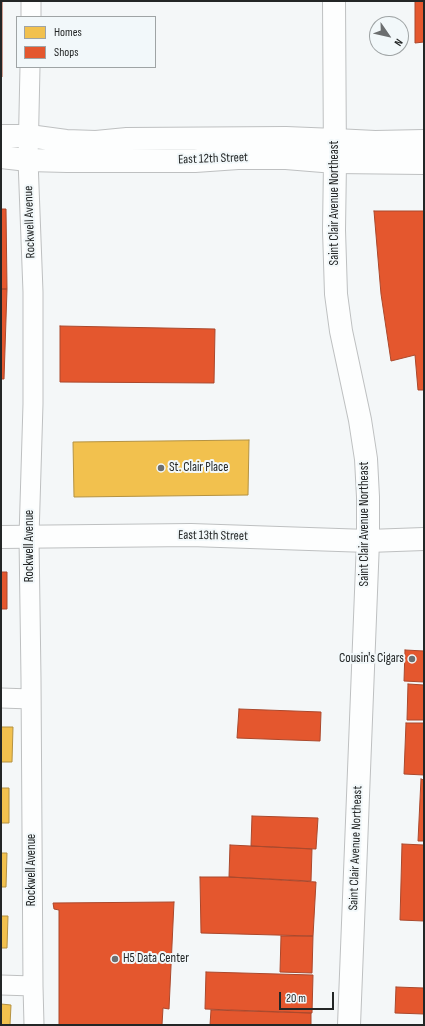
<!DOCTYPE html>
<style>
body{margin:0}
#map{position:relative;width:425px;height:1026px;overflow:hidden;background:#f4f7f8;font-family:"Sofia Sans Condensed",sans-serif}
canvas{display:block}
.frame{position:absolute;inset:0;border:2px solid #232626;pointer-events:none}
.legend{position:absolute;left:16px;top:16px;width:140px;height:52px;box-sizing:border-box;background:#f2f8fa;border:1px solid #9fa4a5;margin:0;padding:5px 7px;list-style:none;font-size:12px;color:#232626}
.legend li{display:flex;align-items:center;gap:8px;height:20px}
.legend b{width:20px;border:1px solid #9fa4a5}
.north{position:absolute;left:369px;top:16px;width:40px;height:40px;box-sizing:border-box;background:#f2f8fa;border:1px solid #9fa4a5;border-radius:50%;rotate:124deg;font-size:11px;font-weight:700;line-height:16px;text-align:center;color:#232626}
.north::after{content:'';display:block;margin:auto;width:14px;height:18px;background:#6c6f70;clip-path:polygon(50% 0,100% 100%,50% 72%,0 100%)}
.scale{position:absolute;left:279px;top:992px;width:55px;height:18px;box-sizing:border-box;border:2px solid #232626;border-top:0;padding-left:5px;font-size:12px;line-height:14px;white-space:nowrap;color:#232626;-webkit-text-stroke:3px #f2f8fa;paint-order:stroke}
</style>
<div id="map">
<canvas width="425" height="1026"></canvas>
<div class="frame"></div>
<ul class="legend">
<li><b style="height:11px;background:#f2c14e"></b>Homes</li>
<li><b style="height:11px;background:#e4572e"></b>Shops</li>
</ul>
<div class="north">N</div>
<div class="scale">20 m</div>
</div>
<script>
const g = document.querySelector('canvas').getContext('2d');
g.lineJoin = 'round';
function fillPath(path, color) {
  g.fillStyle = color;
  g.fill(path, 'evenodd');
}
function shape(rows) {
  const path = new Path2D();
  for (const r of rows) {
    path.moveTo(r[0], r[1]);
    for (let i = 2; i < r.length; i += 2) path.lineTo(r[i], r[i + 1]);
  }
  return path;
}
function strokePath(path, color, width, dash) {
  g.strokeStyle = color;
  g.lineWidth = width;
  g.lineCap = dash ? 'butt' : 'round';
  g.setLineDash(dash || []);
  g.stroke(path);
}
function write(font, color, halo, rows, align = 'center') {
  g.font = font + ' "Sofia Sans Condensed",sans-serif';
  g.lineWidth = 4;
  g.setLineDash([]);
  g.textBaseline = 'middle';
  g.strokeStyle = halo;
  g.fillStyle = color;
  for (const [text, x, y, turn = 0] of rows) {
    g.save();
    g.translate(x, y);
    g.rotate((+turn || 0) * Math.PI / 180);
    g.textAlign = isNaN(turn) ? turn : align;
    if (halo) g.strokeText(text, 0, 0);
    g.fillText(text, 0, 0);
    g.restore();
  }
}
const homes = shape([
 [249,440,248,495,74,497,73,442,249,440],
 [1,727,13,727,12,762,1,762,1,727],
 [1,788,9,788,9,823,1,823,1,788],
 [1,853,7,853,6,887,1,887,1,853],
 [1,916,8,916,7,948,1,948,1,916],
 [1,1004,11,1005,10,1025,1,1025,1,1004]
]);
fillPath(homes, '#f2c14e');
strokePath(homes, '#b49242', 1);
const shops = shape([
 [1,1,2,1,2,77,1,77,1,1],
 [415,1,424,1,424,42,415,43,415,1],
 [1,209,6,209,7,289,1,289,1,209],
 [374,211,424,211,424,390,418,390,415,355,391,361,381,294,374,211],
 [1,289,7,289,4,379,1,379,1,289],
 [60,326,215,329,214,383,60,382,60,326],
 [1,572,7,572,7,609,1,609,1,572],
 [405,650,424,651,424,682,404,681,405,650],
 [408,684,424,685,424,720,407,720,408,684],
 [239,709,321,712,320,741,237,738,239,709],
 [406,723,424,723,424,775,404,774,406,723],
 [421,779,424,780,424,841,418,841,421,779],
 [252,816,318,818,316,849,251,846,252,816],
 [402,844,424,845,424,921,400,920,402,844],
 [230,845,312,849,311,881,229,877,230,845],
 [200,877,229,877,316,882,313,936,201,933,200,877],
 [174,902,169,1009,163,1008,162,1025,59,1025,59,910,54,909,53,903,174,902],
 [281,936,313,936,312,973,280,972,281,936],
 [206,972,313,975,312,1013,205,1009,206,972],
 [396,987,424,988,424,1014,395,1013,396,987],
 [211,1010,311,1013,311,1025,210,1025,211,1010]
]);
fillPath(shops, '#e4572e');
strokePath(shops, '#aa482c', 1);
const minor = shape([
 [31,17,31,1],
 [30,67,28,160,33,292,33,404,29,537,31,679,33,986,34,1025],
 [1,698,31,699],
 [1,985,33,986]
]);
const tertiary = shape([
 [335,140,375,142,424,141],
 [335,162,424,163],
 [1,537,191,535,368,541,424,539]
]);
const secondary = shape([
 [334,1,335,162,334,230,336,294,341,331,360,420,366,459,368,497,368,541,349,1025],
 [1,136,29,136,66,141,96,142,127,139,286,138,335,140],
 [1,157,28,160,67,161,195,161,238,158,286,158,335,162]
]);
strokePath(minor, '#bec0c1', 21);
strokePath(tertiary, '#bec0c1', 24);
strokePath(secondary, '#bec0c1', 24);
strokePath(minor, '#fdfefe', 19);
strokePath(tertiary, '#fdfefe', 22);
strokePath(secondary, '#fdfefe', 22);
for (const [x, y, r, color] of [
 [161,468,4,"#6c6f70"],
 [412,659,4,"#6c6f70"],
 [115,959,4,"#6c6f70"]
]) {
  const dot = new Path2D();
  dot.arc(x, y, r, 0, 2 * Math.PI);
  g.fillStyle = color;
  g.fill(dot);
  strokePath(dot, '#f2f8fa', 1.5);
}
write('13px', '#232626', '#f2f8fa', [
 ["East 12th Street",213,159,-2],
 ["Saint Clair Avenue Northeast",335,203,-90],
 ["Rockwell Avenue",30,222,-92],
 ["Saint Clair Avenue Northeast",365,524,-90],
 ["East 13th Street",213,536,1],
 ["Rockwell Avenue",30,546,-90],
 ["Saint Clair Avenue Northeast",356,848,-88],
 ["Rockwell Avenue",32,870,-90]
]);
write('13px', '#232626', '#f2f8fa', [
 ["St. Clair Place",169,468],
 ["Cousin's Cigars",404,659,"right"],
 ["H5 Data Center",123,959]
], 'left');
</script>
